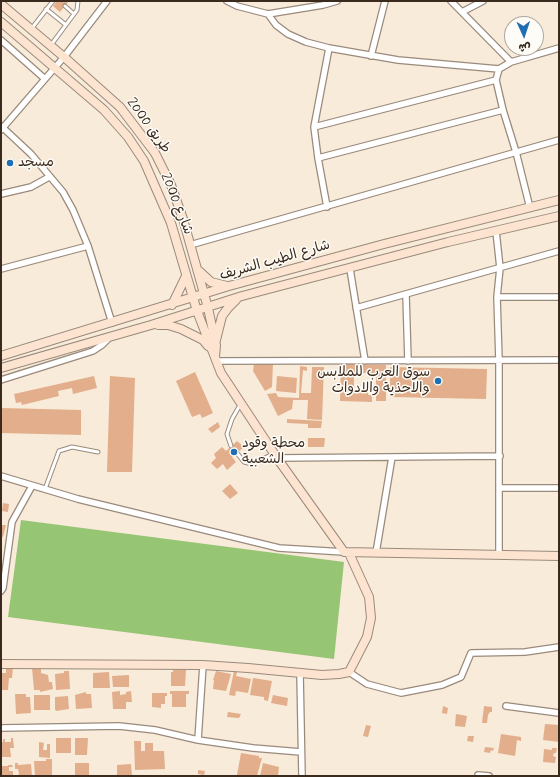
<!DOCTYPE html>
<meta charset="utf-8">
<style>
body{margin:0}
#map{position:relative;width:560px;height:777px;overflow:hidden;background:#f8ebd9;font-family:Mynerve,"Playpen Sans Arabic",sans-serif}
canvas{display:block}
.frame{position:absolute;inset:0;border:2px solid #3b2a1e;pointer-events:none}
.north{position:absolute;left:504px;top:16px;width:40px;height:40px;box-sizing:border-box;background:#fdfcf7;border:1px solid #afa8a0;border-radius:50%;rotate:177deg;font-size:11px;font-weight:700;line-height:16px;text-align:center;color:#3b2a1e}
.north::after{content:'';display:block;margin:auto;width:14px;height:18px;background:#1f6fb2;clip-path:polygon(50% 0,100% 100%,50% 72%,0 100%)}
</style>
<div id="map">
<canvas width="560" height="777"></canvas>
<div class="frame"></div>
<div class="north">ش</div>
</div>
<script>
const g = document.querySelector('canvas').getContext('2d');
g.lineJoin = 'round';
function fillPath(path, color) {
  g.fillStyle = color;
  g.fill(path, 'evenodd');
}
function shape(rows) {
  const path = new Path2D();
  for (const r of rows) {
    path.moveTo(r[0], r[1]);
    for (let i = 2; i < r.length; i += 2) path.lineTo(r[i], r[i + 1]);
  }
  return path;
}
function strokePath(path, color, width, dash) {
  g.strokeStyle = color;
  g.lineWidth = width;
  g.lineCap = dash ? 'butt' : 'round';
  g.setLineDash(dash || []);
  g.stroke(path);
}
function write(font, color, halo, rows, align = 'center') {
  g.font = font + ' Mynerve,"Playpen Sans Arabic",sans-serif';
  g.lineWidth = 3;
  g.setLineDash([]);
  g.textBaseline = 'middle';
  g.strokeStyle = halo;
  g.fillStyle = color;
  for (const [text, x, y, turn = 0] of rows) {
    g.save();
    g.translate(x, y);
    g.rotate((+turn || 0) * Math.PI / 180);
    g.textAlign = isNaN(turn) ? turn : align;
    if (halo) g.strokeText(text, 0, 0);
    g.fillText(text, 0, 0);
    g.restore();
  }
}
fillPath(shape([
 [21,520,344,562,334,659,8,617]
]), '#96c573');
fillPath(shape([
 [57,1,69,1,60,12,53,6],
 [254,363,273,363,272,387,265,391,253,371],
 [341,364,386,365,386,401,376,401,376,373,354,373,354,391,368,392,368,395,372,395,372,402,340,401],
 [300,366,307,367,307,371,303,370,301,393,311,393,312,367,324,367,322,420,307,419,308,400,293,400,292,409,278,416,267,394,276,393,278,397,299,398],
 [390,367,487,369,486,399,390,397],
 [195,372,213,413,202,418,200,414,192,417,176,381],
 [94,376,97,388,73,394,72,388,58,391,59,396,22,405,21,402,16,403,14,394],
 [110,376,135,378,132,472,107,472],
 [277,376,297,378,296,393,276,391],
 [1,408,81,410,81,435,1,433],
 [287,419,322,421,321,428,308,428,308,424,287,423],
 [218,422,220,427,212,433,208,429],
 [308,438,325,438,324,447,308,447],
 [237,441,244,447,232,457,236,462,227,470,223,464,217,469,211,463,216,458,214,454,222,447,226,451],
 [230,484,238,493,230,499,222,491],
 [3,503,9,504,8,512,2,511],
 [1,525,6,525,3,537,1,536],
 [6,668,13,668,12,678,9,678,8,690,1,690,1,673,6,673],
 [32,668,41,668,41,673,48,675,49,682,52,682,53,689,40,692,40,690,34,690],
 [173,670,186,670,185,686,171,686,171,672,173,672],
 [64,671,69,671,70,689,56,690,55,674,64,673],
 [216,671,231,674,226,691,213,689,214,680,213,680],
 [234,671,237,672,236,676,251,679,248,693,236,691,235,696,229,695],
 [109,672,110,688,93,688,93,673],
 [129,675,129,687,113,687,112,676],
 [253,678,272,681,268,701,264,700,264,697,250,695],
 [120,691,120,695,126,694,126,692,131,691,132,702,126,702,126,709,113,709,112,692],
 [170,691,189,691,189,694,186,694,186,707,172,707,172,694,170,694],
 [86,692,86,694,91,694,92,708,76,709,75,695],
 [152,693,167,693,167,696,165,696,165,704,161,704,161,708,152,707],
 [15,694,26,694,26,697,30,697,31,713,16,714],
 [34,695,50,695,50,710,34,710],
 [273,695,288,698,287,706,271,703],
 [68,696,69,709,56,711,55,709,55,697],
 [443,706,448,708,447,714,442,713],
 [484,706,492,707,492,712,490,712,488,715,487,723,482,723],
 [228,712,241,714,239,718,227,717],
 [456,714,467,716,465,727,455,726],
 [545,724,559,725,559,742,543,740],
 [366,725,371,726,368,737,363,736],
 [501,734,521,737,521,741,517,740,515,756,498,753],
 [468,736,474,736,473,742,467,741],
 [11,738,13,738,14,748,10,748,11,757,1,757,1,742,3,742,3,739,5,739,5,742,11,742],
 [56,738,71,738,71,753,56,753],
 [75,738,88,738,87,755,75,755],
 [134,741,141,741,141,751,145,751,145,743,153,743,153,751,164,751,165,769,135,770],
 [39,742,44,743,43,750,47,750,47,744,50,744,50,758,39,757],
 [485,747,494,748,493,751,491,750,490,753,484,752],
 [552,748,557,748,556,753,554,753,553,756,556,757,555,763,543,762,544,749,552,750],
 [241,753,259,756,259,758,262,758,257,776,237,775],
 [46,759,52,759,52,776,35,776,34,761,46,761],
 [15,763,18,763,18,765,31,764,32,776,16,776,19,774,18,769,15,769],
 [75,763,89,763,89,776,75,776],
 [263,763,279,767,278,776,260,776],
 [131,764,132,776,117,776,117,765],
 [8,765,12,765,13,767,9,767,9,771,13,771,13,776,1,776,1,766,8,766],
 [198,770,205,771,204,775,198,774]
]), '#e2ae8b');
const lane = shape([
 [65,6,74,14],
 [46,9,66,25],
 [32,28,53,1],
 [51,45,77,10,78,1],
 [231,446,227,434,232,419,240,405],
 [237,453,244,462,252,464,273,454],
 [45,489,59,451,72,447,98,452]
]);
const street = shape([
 [227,1,237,6,268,14,323,5,337,1],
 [451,1,511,62],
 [462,12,483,1],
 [268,14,276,25,288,34,306,42,329,48,398,60,499,69,496,80,503,110,516,152,530,208],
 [1,40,45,79],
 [371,56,385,1],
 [499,69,511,62,559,48],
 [1,126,31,154,63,192,73,210,88,246,112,323],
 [314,127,329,48],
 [1,130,64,57,107,1],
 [318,158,314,127,496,80],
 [1,194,31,187,49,177],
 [327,207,318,158,503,110],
 [496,231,500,268,497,297,499,361,499,554],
 [190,245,559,140],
 [1,269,88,246],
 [350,269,365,361],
 [406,295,408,361],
 [497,297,559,297],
 [356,308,559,251],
 [216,361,559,360],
 [1,380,93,351,102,345,109,338],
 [277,458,500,456],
 [1,476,78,499,279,548,344,552],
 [500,488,559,488],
 [376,553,392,457],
 [1,591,3,588,12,522,32,486],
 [349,672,367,684,401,693,442,685,461,677,471,653,525,652,559,647],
 [300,673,302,776],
 [506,706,559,713],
 [1,728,119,726,155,730,198,740,253,748,301,752],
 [198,740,203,665],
 [478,775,489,776]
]);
const secondary = shape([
 [1,4,64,57,120,107,155,153,171,185,183,219,208,308,216,345,215,357],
 [1,22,104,110,128,137,144,161,171,223,197,311,221,373,277,458,344,552,559,556],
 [199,271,211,282,227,286],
 [172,305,186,276],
 [158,325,168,325,181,329,203,340,208,346],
 [216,340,222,316,228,308,236,300],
 [1,356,229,286,384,244,559,200],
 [1,368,151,325,242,296,448,242,559,216],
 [1,664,203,665,248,668,322,675,339,674,349,672,367,637,371,618,369,597,349,553]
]);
strokePath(lane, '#9a8a7c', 5);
strokePath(street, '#9a8a7c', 8);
strokePath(secondary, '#9a8a7c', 10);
strokePath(lane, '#fff', 3);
strokePath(street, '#fff', 5.5);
strokePath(secondary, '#fde4d0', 8);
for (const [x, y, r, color] of [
 [10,163,4,"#1f6fb2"],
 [438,381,4,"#1f6fb2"],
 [234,452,4,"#1f6fb2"]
]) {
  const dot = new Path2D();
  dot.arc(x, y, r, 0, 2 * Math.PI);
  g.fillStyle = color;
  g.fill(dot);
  strokePath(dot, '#fdfcf7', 1.5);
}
write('14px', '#3b2a1e', '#fdfcf7', [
 ["طريق 2000",148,126,54],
 ["شارع 2000",176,204,68],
 ["شارع الطيب الشريف",275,261,-16]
]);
write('14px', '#3b2a1e', '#fdfcf7', [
 ["مسجد",18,163],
 ["سوق العرب للملابس",430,373,"right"],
 ["والاحذية والادوات",430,389,"right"],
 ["محطة وقود",242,444],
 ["الشعبية",242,460]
], 'left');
</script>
